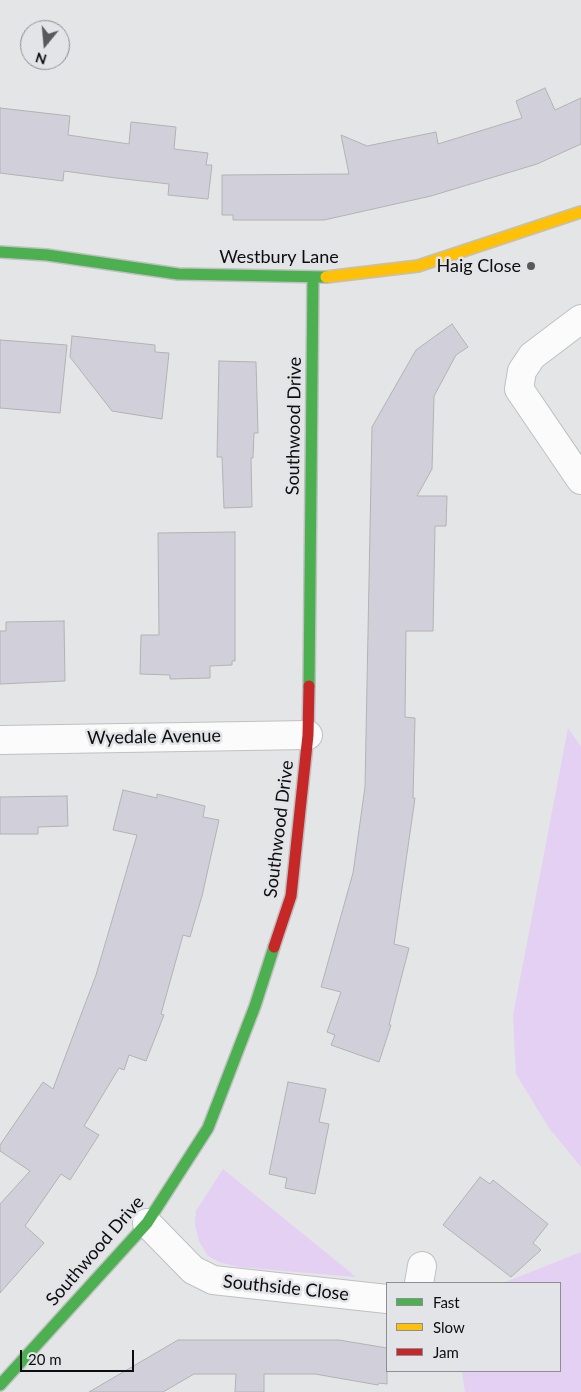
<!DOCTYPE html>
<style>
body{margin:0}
#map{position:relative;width:581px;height:1392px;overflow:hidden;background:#e4e5e6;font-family:Lato,sans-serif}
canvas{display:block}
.legend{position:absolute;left:386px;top:1282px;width:175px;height:90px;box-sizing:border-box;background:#e3e4e7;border:1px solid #8d8e91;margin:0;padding:6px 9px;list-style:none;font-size:15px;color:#0d0d0f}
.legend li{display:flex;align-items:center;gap:10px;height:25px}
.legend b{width:25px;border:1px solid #8d8e91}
.north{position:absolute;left:20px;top:20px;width:50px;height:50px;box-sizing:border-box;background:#e3e4e7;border:1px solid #8d8e91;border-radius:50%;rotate:197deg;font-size:14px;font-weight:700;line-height:20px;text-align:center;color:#0d0d0f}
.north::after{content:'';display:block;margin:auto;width:18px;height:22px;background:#58595a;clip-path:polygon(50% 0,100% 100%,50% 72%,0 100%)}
.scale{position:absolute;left:20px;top:1350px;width:114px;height:22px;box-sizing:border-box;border:2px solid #0d0d0f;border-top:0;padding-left:6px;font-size:15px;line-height:18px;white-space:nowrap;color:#0d0d0f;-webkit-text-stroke:4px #e3e4e7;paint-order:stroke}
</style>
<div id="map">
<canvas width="581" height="1392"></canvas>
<ul class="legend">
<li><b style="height:6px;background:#4caf50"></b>Fast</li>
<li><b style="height:6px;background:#ffc107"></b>Slow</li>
<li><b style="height:6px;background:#c62828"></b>Jam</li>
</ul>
<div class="north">N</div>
<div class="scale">20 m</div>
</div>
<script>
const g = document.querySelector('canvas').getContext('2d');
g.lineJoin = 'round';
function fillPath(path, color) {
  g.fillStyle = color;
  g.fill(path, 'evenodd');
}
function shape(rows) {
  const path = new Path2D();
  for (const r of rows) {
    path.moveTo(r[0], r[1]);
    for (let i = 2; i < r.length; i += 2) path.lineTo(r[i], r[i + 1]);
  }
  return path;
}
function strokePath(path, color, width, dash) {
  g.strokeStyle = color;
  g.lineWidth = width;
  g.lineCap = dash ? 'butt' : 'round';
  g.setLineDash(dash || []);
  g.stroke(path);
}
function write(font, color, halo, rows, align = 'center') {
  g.font = font + ' Lato,sans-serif';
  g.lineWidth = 5;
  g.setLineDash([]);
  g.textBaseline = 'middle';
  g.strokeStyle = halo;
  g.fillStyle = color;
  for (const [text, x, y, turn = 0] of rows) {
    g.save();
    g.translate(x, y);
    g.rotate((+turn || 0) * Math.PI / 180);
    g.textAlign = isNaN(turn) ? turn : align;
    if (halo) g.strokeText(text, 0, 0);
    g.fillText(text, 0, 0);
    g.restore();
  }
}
fillPath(shape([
 [568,728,581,747,581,1167,549,1128,516,1074,513,1016],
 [223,1169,356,1277,239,1267,219,1262,208,1256,199,1241,195,1225,196,1211],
 [581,1252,581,1392,465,1392,462,1371,560,1371,560,1283,503,1283]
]), '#e4d0f2');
const building = shape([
 [545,88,555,110,581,98,581,144,537,164,431,196,324,220,233,220,233,215,222,215,222,175,349,174,341,135,367,146,436,132,438,144,522,118,516,101,545,88],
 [0,108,70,116,68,135,129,144,131,122,176,127,174,149,208,153,206,165,212,165,208,199,168,195,169,184,116,178,64,171,63,181,0,173,0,108],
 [452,324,468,347,456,355,434,396,432,469,417,496,447,496,446,526,435,526,433,631,406,631,405,717,415,718,413,798,415,798,394,944,409,948,389,1025,391,1025,379,1062,331,1045,335,1035,327,1032,341,992,321,987,353,873,365,787,372,427,416,350,452,324],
 [72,336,155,345,155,352,169,353,162,419,112,411,70,357,72,336],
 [0,340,67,345,60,413,0,408,0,340],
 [219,361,256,362,258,433,254,433,253,458,251,458,252,507,224,508,222,457,217,457,219,361],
 [235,532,235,661,232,661,232,665,210,666,210,678,170,679,170,675,140,674,141,635,159,635,158,533,235,532],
 [64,621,65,681,0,684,0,631,6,631,6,622,64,621],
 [123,790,157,798,157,794,205,806,203,817,219,820,202,896,190,937,183,935,161,1014,164,1015,146,1061,129,1055,124,1070,119,1068,84,1126,99,1135,70,1180,61,1174,25,1226,44,1243,0,1293,0,1204,30,1171,0,1151,0,1145,43,1082,53,1089,96,975,137,835,113,830,123,790],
 [67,796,68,826,38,827,38,834,0,834,0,797,67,796],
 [288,1082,326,1089,319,1122,329,1124,315,1194,285,1188,287,1178,269,1174,288,1082],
 [480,1177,490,1184,493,1180,548,1224,533,1243,541,1250,511,1277,443,1225,480,1177],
 [178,1340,339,1340,387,1348,387,1384,379,1383,378,1385,315,1374,264,1374,264,1392,235,1392,236,1374,194,1374,163,1392,89,1392,178,1340]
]);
fillPath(building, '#d1d0da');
strokePath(building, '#b2b2b3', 1);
const street = shape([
 [581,319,532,356,522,371,519,389,581,480],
 [0,740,308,735],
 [147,1223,193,1270,213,1280,387,1299],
 [419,1283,422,1266]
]);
const fast = shape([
 [0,252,47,255,178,274,326,277],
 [309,686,313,278],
 [0,1385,147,1223,208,1128,255,1006,274,947]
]);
const slow = shape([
 [326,277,418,266,581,212]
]);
const jam = shape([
 [274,947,291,896,308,735,309,686]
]);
strokePath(street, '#bfc0c1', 30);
strokePath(fast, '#bfc0c1', 14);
strokePath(slow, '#bfc0c1', 14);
strokePath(jam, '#bfc0c1', 14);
strokePath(street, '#fbfbfb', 28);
strokePath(fast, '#4caf50', 11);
strokePath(slow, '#ffc107', 11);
strokePath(jam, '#c62828', 11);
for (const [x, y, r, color] of [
 [531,266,5,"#58595a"]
]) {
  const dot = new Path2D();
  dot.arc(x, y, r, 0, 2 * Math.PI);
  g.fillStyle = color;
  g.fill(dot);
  strokePath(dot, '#e3e4e7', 2);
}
write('18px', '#0d0d0f', '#e3e4e7', [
 ["Westbury Lane",279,257],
 ["Southwood Drive",294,426,-89],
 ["Wyedale Avenue",154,737,-1],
 ["Southwood Drive",279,829,-83],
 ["Southwood Drive",95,1251,-49],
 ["Southside Close",286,1288,6]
]);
write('18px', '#0d0d0f', '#e3e4e7', [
 ["Haig Close",521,266]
], 'right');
</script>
